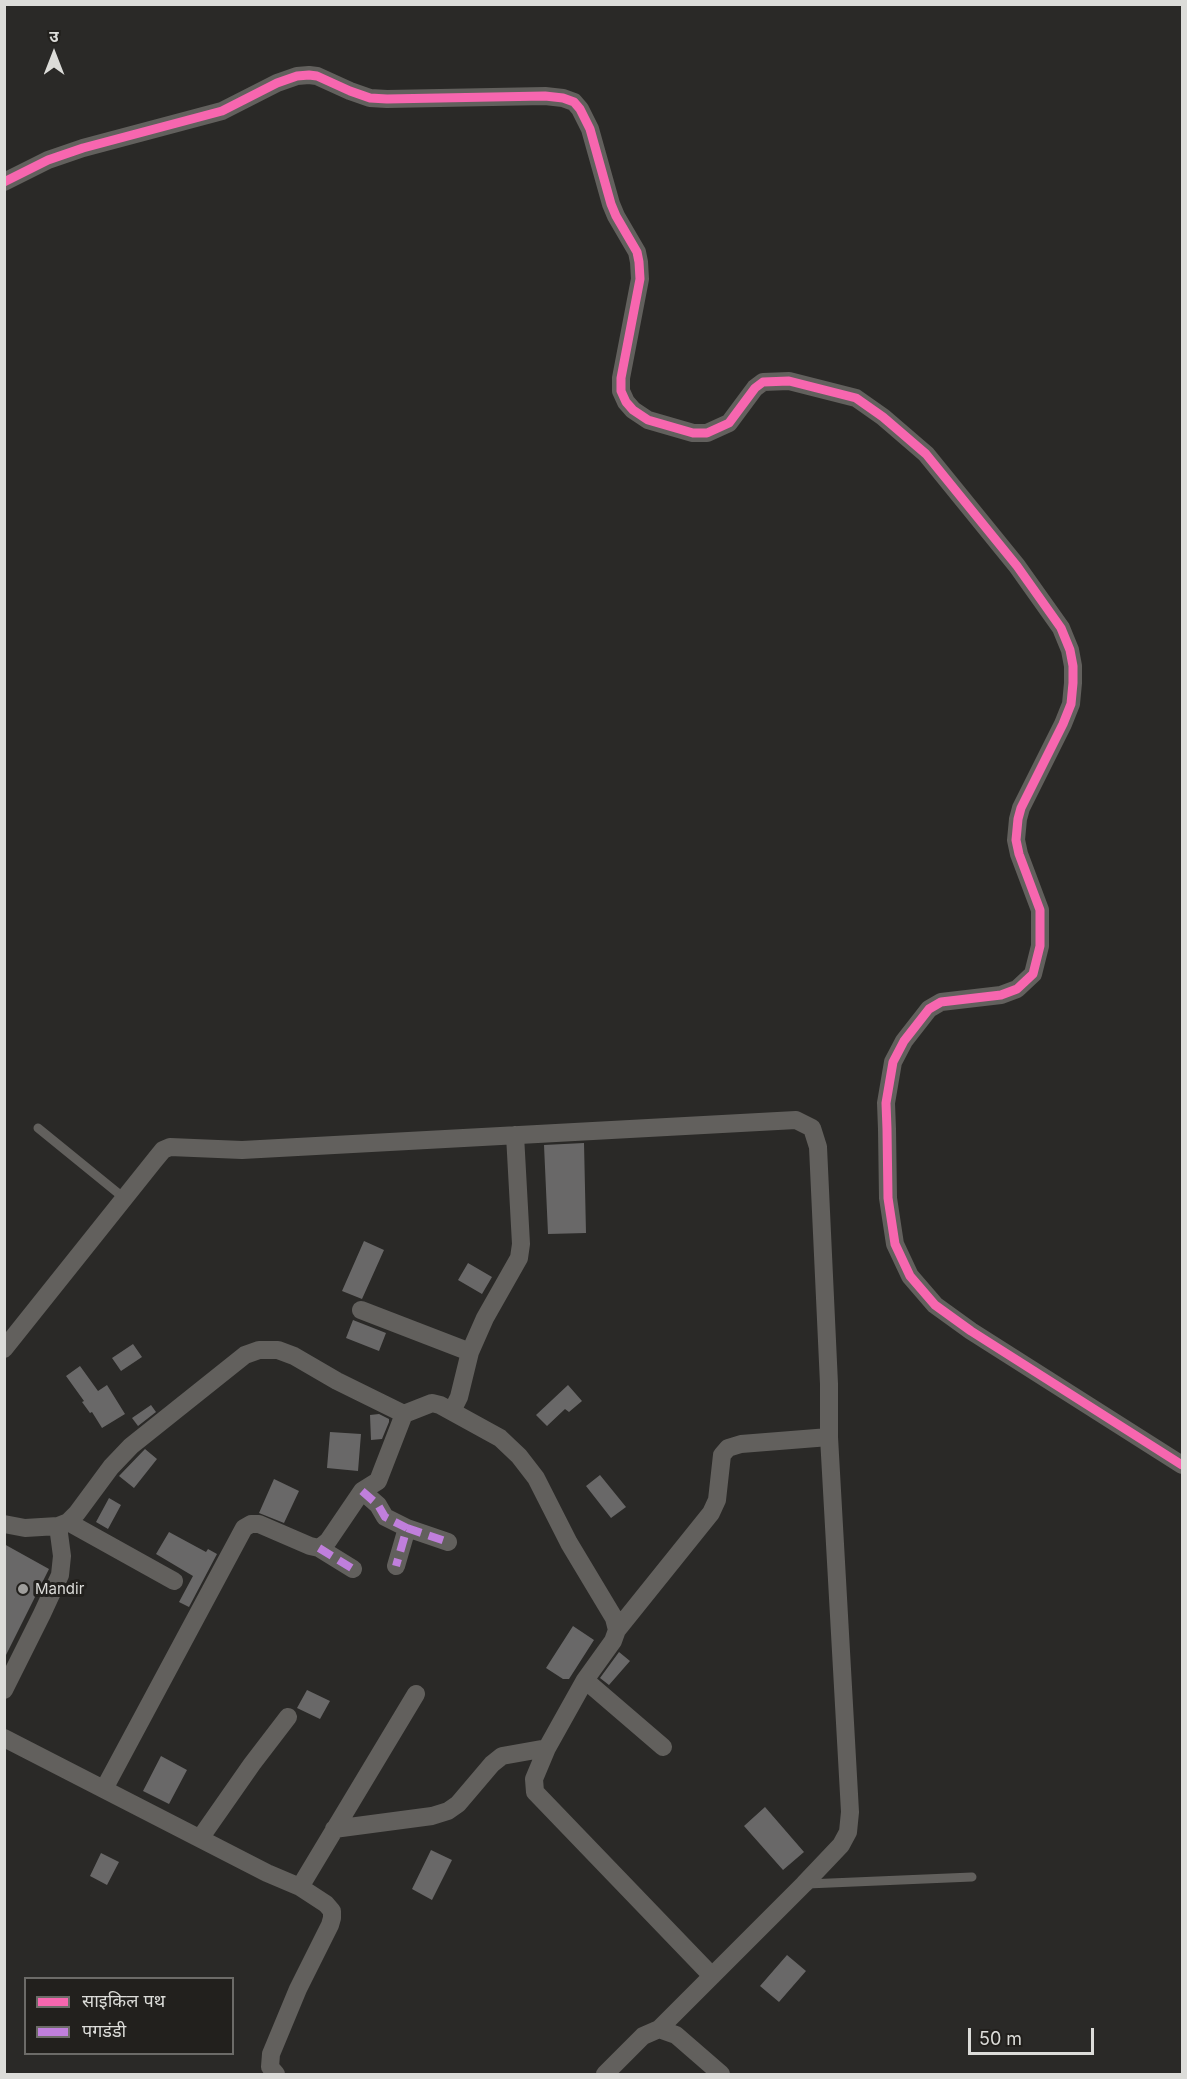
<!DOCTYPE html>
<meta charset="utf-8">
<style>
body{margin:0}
#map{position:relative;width:1187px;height:2079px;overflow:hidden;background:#2a2927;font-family:Inter,"Noto Sans Devanagari",sans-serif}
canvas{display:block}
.frame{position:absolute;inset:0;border:6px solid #dcdcd9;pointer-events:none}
.legend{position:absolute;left:24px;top:1977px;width:210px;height:78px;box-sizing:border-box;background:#22201d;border:2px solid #6c6b68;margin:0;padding:8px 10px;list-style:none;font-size:18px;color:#dcdcd9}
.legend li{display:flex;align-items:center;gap:12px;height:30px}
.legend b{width:30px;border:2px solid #6c6b68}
.north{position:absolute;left:24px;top:24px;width:60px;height:60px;-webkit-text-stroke:4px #22201d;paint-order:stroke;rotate:0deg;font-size:16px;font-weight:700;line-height:24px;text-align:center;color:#dcdcd9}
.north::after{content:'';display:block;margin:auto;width:21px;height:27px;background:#dcdcd9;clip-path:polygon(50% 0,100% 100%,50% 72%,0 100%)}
.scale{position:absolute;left:968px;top:2028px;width:126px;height:27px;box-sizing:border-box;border:3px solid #dcdcd9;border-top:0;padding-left:8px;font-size:18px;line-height:21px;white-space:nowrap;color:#dcdcd9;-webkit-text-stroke:4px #22201d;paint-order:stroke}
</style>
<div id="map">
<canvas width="1187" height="2079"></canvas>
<div class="frame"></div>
<ul class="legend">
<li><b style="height:8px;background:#f766af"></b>साइकिल पथ</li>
<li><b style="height:8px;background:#c07fdc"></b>पगडंडी</li>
</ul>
<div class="north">उ</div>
<div class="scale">50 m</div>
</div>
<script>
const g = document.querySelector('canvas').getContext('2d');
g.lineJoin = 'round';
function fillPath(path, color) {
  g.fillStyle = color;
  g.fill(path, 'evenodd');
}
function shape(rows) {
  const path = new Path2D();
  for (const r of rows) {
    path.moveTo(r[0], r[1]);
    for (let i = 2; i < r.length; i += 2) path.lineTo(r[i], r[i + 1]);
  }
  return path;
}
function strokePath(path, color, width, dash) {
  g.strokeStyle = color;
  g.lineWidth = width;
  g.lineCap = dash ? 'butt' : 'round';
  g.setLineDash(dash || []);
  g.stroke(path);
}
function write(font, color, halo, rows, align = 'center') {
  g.font = font + ' Inter,sans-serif';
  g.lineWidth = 6;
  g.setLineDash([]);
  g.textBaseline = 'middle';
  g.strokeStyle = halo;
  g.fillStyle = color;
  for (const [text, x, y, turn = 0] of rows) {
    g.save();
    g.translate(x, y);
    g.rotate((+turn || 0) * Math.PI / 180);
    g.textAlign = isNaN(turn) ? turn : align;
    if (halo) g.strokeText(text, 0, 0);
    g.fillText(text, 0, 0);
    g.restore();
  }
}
fillPath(shape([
 [584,1143,586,1233,548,1234,544,1145],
 [364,1241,384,1250,362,1299,342,1291],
 [468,1263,492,1277,482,1294,458,1280],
 [353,1320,386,1333,379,1351,346,1338],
 [133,1344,142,1357,121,1371,112,1358],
 [80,1366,98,1391,107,1385,125,1414,102,1428,92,1412,90,1413,82,1402,84,1401,66,1376],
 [568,1385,582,1401,569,1412,565,1409,547,1426,536,1415],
 [151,1405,156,1412,138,1426,132,1418],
 [379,1414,389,1419,389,1422,382,1439,371,1440,370,1415],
 [330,1432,361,1434,358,1471,327,1468],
 [145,1449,157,1459,134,1488,119,1476],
 [600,1475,626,1507,611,1518,586,1486],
 [274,1479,299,1491,284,1523,259,1513],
 [109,1498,121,1505,108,1529,96,1522],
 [169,1532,206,1552,208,1549,217,1554,189,1607,179,1602,193,1576,156,1554],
 [4,1544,49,1569,4,1659],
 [573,1626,594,1640,569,1679,563,1679,546,1668],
 [619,1652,630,1661,609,1685,600,1678],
 [307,1690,330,1701,320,1719,297,1708],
 [161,1756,187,1770,169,1804,143,1791],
 [765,1807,804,1852,783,1870,744,1826],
 [431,1850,452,1860,432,1900,412,1889],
 [101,1853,119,1862,107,1885,90,1876],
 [787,1955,806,1971,779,2002,760,1986]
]), '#696868');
strokePath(shape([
 [38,1128,124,1198],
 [807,1884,972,1877]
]), '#62605d', 9);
strokePath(shape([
 [4,182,48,160,83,148,222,111,277,83,297,76,309,75,317,76,350,91,370,98,387,99,545,96,563,98,574,102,580,109,590,129,611,204,616,216,637,252,639,262,640,279,621,378,621,391,626,402,633,410,648,420,693,433,707,433,729,423,755,388,763,382,789,381,856,398,883,417,926,454,1017,566,1061,628,1070,650,1073,666,1073,683,1071,704,1063,724,1021,808,1018,819,1016,840,1019,854,1040,910,1040,946,1033,974,1017,989,1001,995,941,1002,929,1009,904,1041,893,1062,886,1103,887,1129,888,1198,895,1244,910,1276,935,1305,971,1331,1182,1465],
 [361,1310,470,1352],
 [4,1349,154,1161,163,1150,170,1147,242,1150,796,1120,812,1128,818,1147,829,1384,829,1437,850,1812,848,1832,841,1845,804,1884,659,2029],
 [452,1411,459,1397,470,1352,485,1318,519,1258,521,1244,515,1135],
 [362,1491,378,1505,385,1517,407,1528,396,1566],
 [68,1522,174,1581],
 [4,1524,25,1528,58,1526,68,1522,77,1513,111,1467,131,1446,245,1355,259,1350,278,1350,294,1356,337,1381,404,1414,432,1403,440,1405,500,1438,519,1456,536,1478,569,1543,614,1618,617,1630,613,1641,585,1680,547,1748,534,1779,535,1792,712,1976],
 [407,1528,448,1542],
 [319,1548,328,1541,362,1491,378,1481,404,1414],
 [617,1630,711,1513,717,1500,722,1455,728,1448,741,1444,829,1437],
 [585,1680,663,1747],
 [4,1690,42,1614,60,1575,62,1556,58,1526],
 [4,1738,267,1873,300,1887,326,1904,332,1911,332,1918,330,1925,298,1989,271,2054,270,2067,276,2074],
 [104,1789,244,1528,251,1524,259,1524,310,1546,319,1548,353,1569],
 [334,1829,432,1816,448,1811,458,1804,492,1764,502,1756,547,1748],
 [201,1837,252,1764,288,1717],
 [300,1887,416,1694],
 [605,2074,643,2036,659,2029,676,2035,721,2074]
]), '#62605d', 18);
strokePath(shape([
 [362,1491,378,1505,385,1517,407,1528,396,1566],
 [407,1528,448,1542],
 [319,1548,353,1569]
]), '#c07fdc', 8, [15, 8]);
strokePath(shape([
 [4,182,48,160,83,148,222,111,277,83,297,76,309,75,317,76,350,91,370,98,387,99,545,96,563,98,574,102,580,109,590,129,611,204,616,216,637,252,639,262,640,279,621,378,621,391,626,402,633,410,648,420,693,433,707,433,729,423,755,388,763,382,789,381,856,398,883,417,926,454,1017,566,1061,628,1070,650,1073,666,1073,683,1071,704,1063,724,1021,808,1018,819,1016,840,1019,854,1040,910,1040,946,1033,974,1017,989,1001,995,941,1002,929,1009,904,1041,893,1062,886,1103,887,1129,888,1198,895,1244,910,1276,935,1305,971,1331,1182,1465]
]), '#f766af', 9);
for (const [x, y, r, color] of [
 [23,1589,6,"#9e9d9b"]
]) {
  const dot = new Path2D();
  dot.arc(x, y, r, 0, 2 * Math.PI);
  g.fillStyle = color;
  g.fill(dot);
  strokePath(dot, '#22201d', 2);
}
write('15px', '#dcdcd9', '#22201d', [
 ["Mandir",35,1589]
], 'left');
</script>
